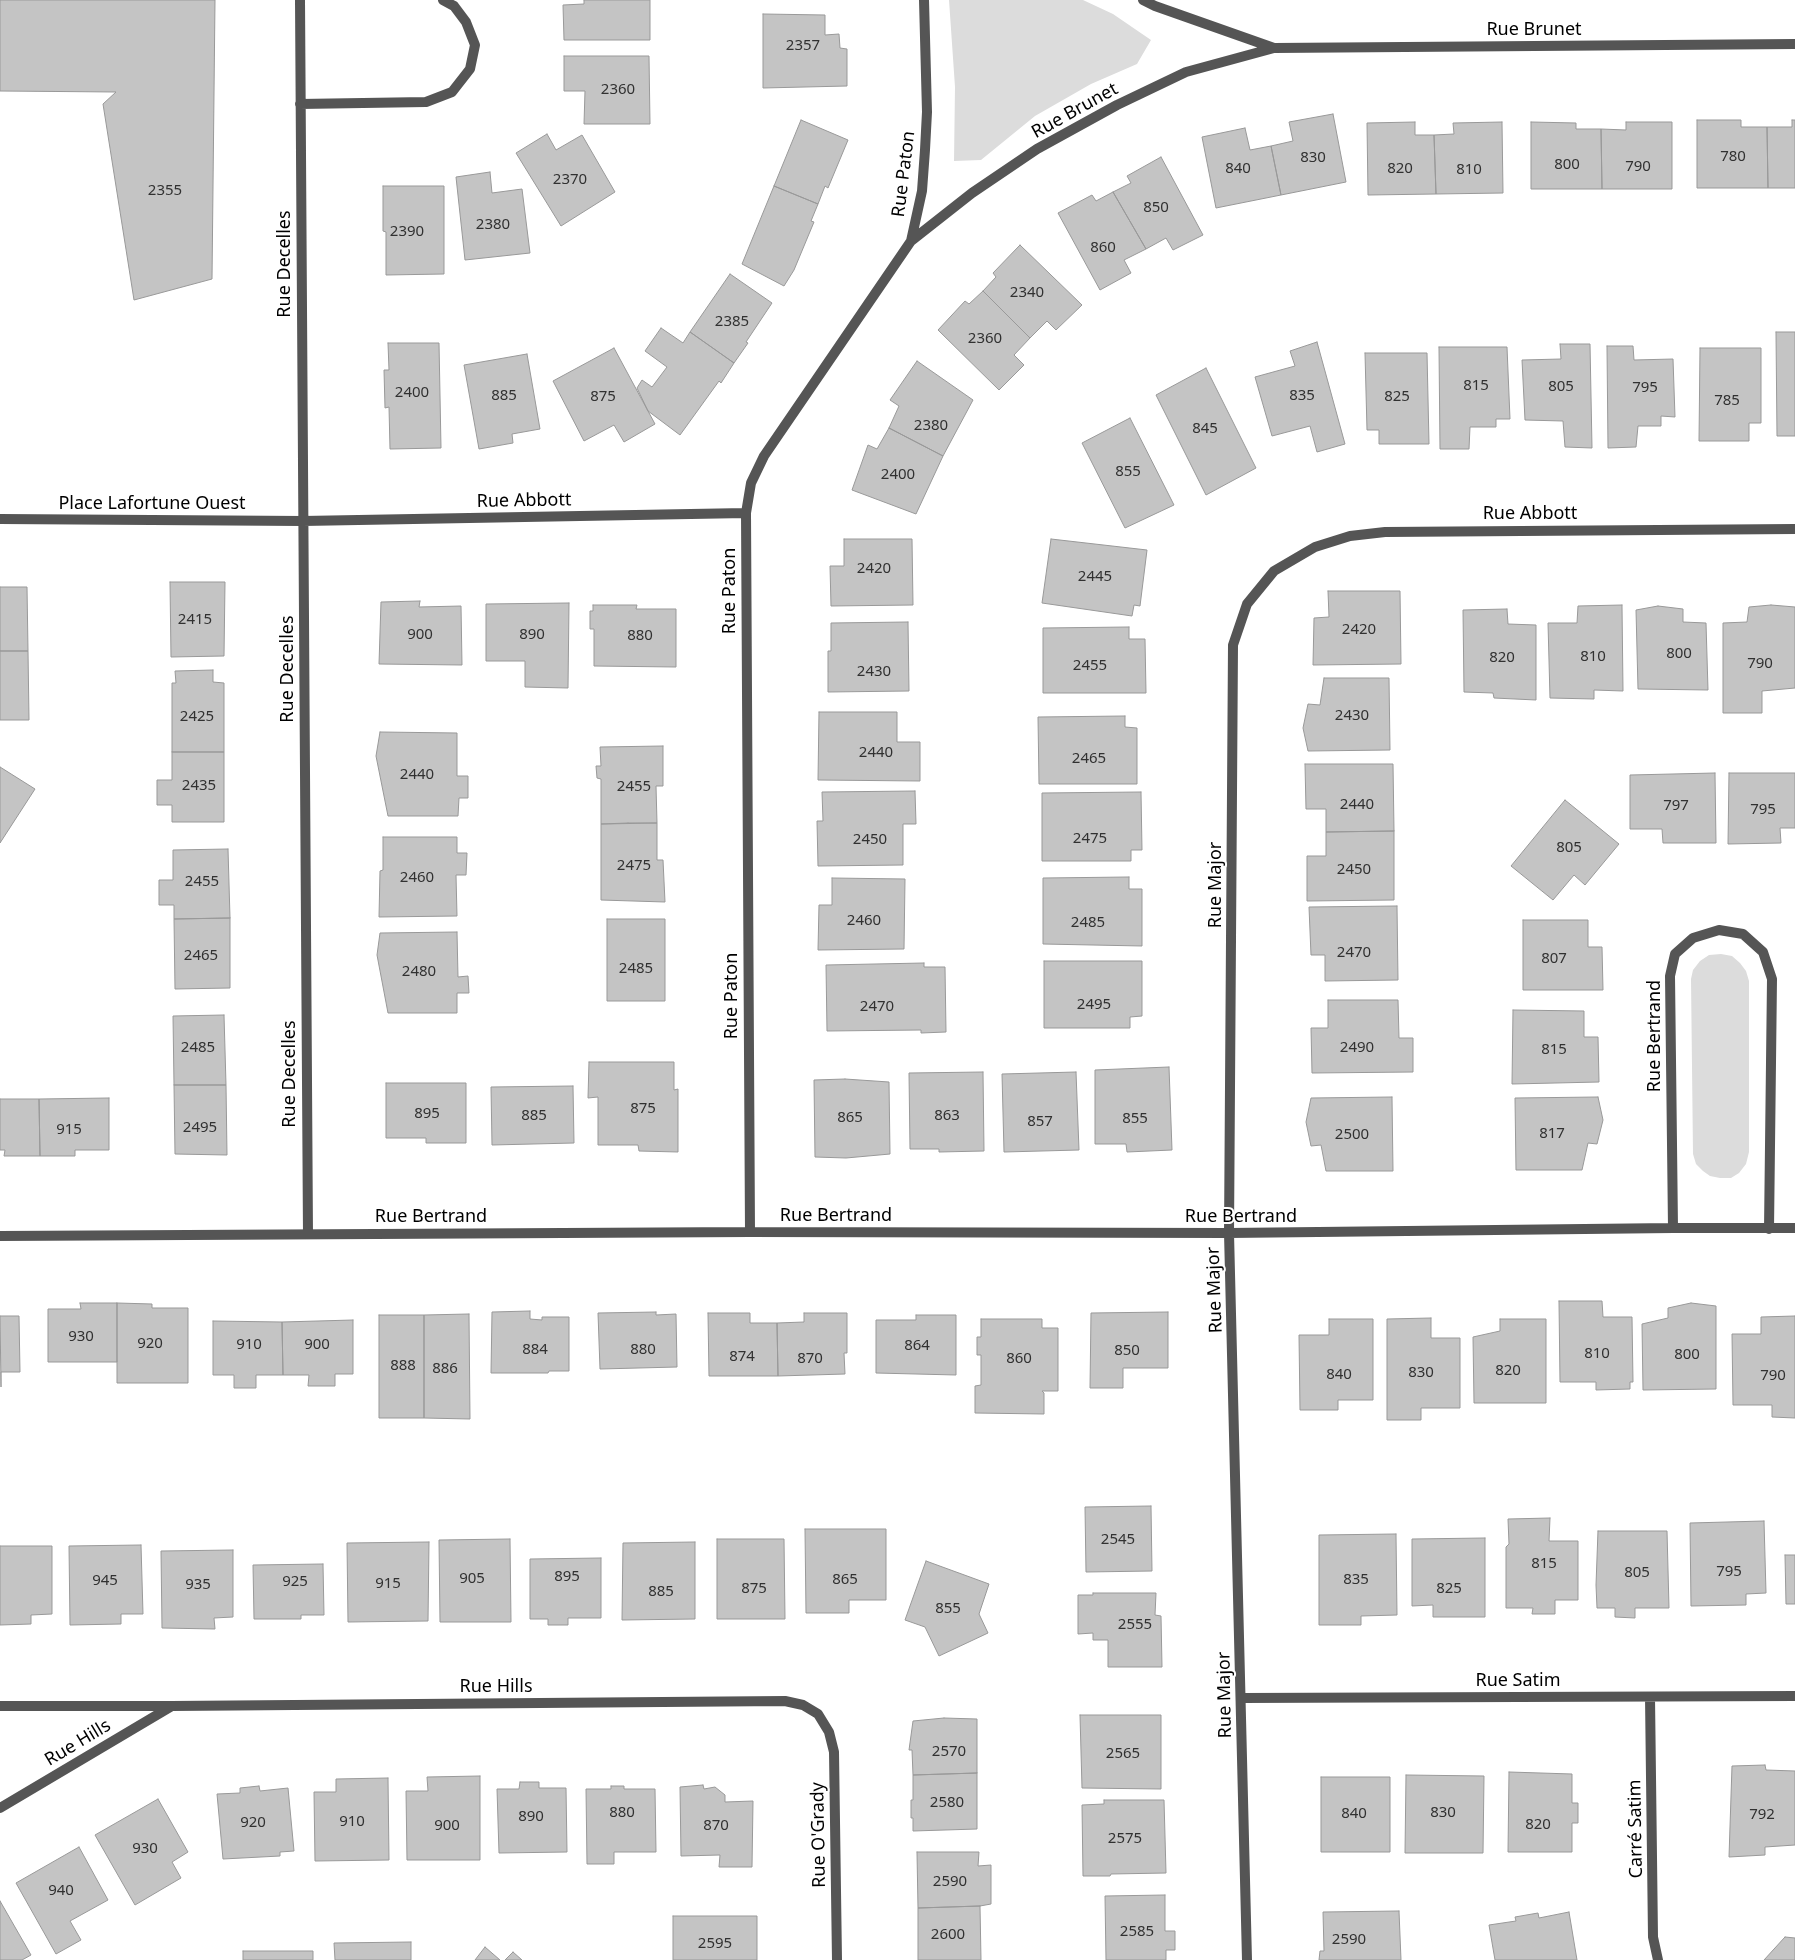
<!DOCTYPE html>
<meta charset="utf-8">
<style>
body{margin:0}
canvas{display:block;background:#fff}
</style>
<canvas width="1795" height="1960"></canvas>
<script>
const g = document.querySelector('canvas').getContext('2d');
g.lineJoin = 'round';
function fillPath(path, color) {
  g.fillStyle = color;
  g.fill(path, 'evenodd');
}
function shape(rows) {
  const path = new Path2D();
  for (const r of rows) {
    path.moveTo(r[0], r[1]);
    for (let i = 2; i < r.length; i += 2) path.lineTo(r[i], r[i + 1]);
  }
  return path;
}
function strokePath(path, color, width, dash) {
  g.strokeStyle = color;
  g.lineWidth = width;
  g.lineCap = dash ? 'butt' : 'round';
  g.setLineDash(dash || []);
  g.stroke(path);
}
function write(font, color, halo, rows, align = 'center') {
  g.font = font + ' "Noto Sans",sans-serif';
  g.lineWidth = 4;
  g.setLineDash([]);
  g.textBaseline = 'middle';
  g.strokeStyle = halo;
  g.fillStyle = color;
  for (const [text, x, y, turn = 0] of rows) {
    g.save();
    g.translate(x, y);
    g.rotate((+turn || 0) * Math.PI / 180);
    g.textAlign = isNaN(turn) ? turn : align;
    if (halo) g.strokeText(text, 0, 0);
    g.fillText(text, 0, 0);
    g.restore();
  }
}
fillPath(shape([
 [949,0,1083,0,1113,14,1151,40,1137,64,1091,84,1035,116,981,160,954,161,955,87],
 [1721,954,1732,956,1740,963,1746,971,1749,981,1749,1152,1746,1164,1739,1173,1731,1178,1720,1178,1710,1176,1703,1171,1696,1164,1693,1154,1691,979,1693,970,1700,961,1709,955]
]), '#dcdcdc');
const building = shape([
 [0,0,215,0,212,279,134,300,103,104,116,92,0,91,0,0],
 [584,0,650,0,650,40,564,40,563,5,584,4,584,0],
 [763,14,825,15,825,35,839,34,840,48,847,49,847,86,763,88,763,14],
 [564,56,649,56,650,124,584,124,585,91,564,91,564,56],
 [1333,114,1346,182,1281,195,1271,146,1293,141,1289,122,1333,114],
 [801,120,848,140,828,188,825,186,818,204,774,186,801,120],
 [1697,120,1741,120,1741,127,1767,127,1768,188,1697,188,1697,120],
 [1792,120,1795,120,1795,188,1768,188,1767,127,1792,127,1792,120],
 [1415,122,1415,135,1434,135,1436,194,1368,195,1367,123,1415,122],
 [1502,122,1503,193,1436,194,1434,135,1454,134,1453,123,1502,122],
 [1531,122,1576,123,1576,129,1601,129,1602,189,1531,189,1531,122],
 [1626,122,1672,122,1672,189,1602,189,1601,129,1626,130,1626,122],
 [1245,128,1250,150,1271,146,1281,195,1216,208,1202,137,1245,128],
 [547,134,556,150,582,135,615,192,561,226,516,153,547,134],
 [1161,157,1203,235,1173,250,1166,238,1146,249,1113,192,1131,183,1127,176,1161,157],
 [490,172,492,193,522,189,530,253,465,260,456,177,490,172],
 [383,186,444,186,444,274,386,275,386,232,383,231,383,186],
 [774,186,818,204,811,221,814,222,794,270,784,286,742,264,774,186],
 [1113,192,1146,249,1124,260,1131,273,1100,290,1058,213,1092,195,1096,201,1113,192],
 [1020,245,1082,305,1056,330,1047,321,1030,338,983,291,996,277,993,273,1020,245],
 [730,274,772,303,746,342,748,343,734,363,690,332,730,274],
 [983,291,1030,338,1014,355,1024,365,999,390,938,330,965,301,969,304,983,291],
 [661,328,683,343,690,332,734,363,721,383,719,381,680,435,648,411,637,388,642,380,652,387,667,367,645,351,661,328],
 [1776,332,1795,332,1795,436,1777,436,1776,332],
 [1317,342,1345,444,1317,452,1310,426,1272,436,1255,377,1295,366,1290,351,1317,342],
 [388,343,439,343,441,448,390,449,389,407,385,408,384,370,389,370,388,343],
 [1560,344,1590,344,1592,448,1565,447,1563,421,1525,420,1522,360,1561,359,1560,344],
 [1607,346,1633,346,1634,360,1673,359,1675,417,1661,416,1661,426,1638,426,1636,447,1608,448,1607,346],
 [1439,347,1507,347,1510,419,1496,419,1496,427,1470,427,1469,449,1440,449,1439,347],
 [614,348,655,424,624,442,614,425,584,441,553,381,614,348],
 [1700,348,1761,348,1761,423,1749,423,1749,441,1699,441,1700,348],
 [1365,353,1427,353,1429,444,1379,444,1379,430,1367,430,1365,353],
 [527,354,540,429,512,434,513,443,479,449,464,365,527,354],
 [917,361,973,400,943,456,889,428,899,406,890,400,917,361],
 [1206,368,1256,468,1206,495,1156,395,1206,368],
 [1130,418,1174,505,1125,528,1082,443,1130,418],
 [889,428,943,456,916,514,852,490,868,445,877,449,889,428],
 [844,539,912,539,913,605,831,606,830,566,844,566,844,539],
 [1051,539,1147,550,1140,606,1134,605,1132,616,1042,603,1051,539],
 [170,582,225,582,224,656,171,657,170,582],
 [0,587,27,587,28,651,0,651,0,587],
 [1328,591,1400,591,1401,664,1313,665,1314,618,1329,617,1328,591],
 [420,601,419,607,461,606,462,665,379,664,381,602,420,601],
 [569,603,568,688,525,687,525,661,486,661,486,604,569,603],
 [593,605,637,605,636,609,676,609,676,667,594,666,594,629,590,629,590,611,593,611,593,605],
 [1622,605,1623,691,1594,690,1594,699,1550,698,1548,623,1577,623,1578,606,1622,605],
 [1771,605,1795,607,1795,688,1762,691,1762,713,1723,713,1723,623,1747,622,1749,607,1771,605],
 [1658,606,1683,609,1683,622,1706,623,1708,690,1638,689,1636,610,1658,606],
 [1507,609,1508,624,1536,625,1536,700,1494,698,1493,693,1464,692,1463,610,1507,609],
 [908,622,909,691,828,692,828,651,831,651,831,623,908,622],
 [1129,627,1129,639,1145,639,1146,693,1043,693,1043,628,1129,627],
 [0,651,28,651,29,720,0,720,0,651],
 [213,670,213,682,224,683,224,752,172,752,172,683,176,683,175,671,213,670],
 [1324,678,1389,678,1390,750,1308,751,1303,728,1308,704,1320,705,1324,678],
 [819,712,897,712,897,742,920,742,920,781,818,780,819,712],
 [1125,716,1125,727,1137,728,1137,784,1039,784,1038,717,1125,716],
 [380,732,457,733,457,776,468,776,468,798,459,798,458,816,388,816,376,756,380,732],
 [663,746,663,786,656,786,657,823,601,824,601,779,597,778,596,766,601,766,600,747,663,746],
 [172,752,224,752,224,822,172,822,172,805,157,805,157,780,172,780,172,752],
 [1305,764,1393,764,1394,831,1326,832,1326,809,1306,809,1305,764],
 [0,767,35,789,0,843,0,767],
 [1715,773,1716,843,1663,843,1662,829,1630,829,1630,775,1715,773],
 [1729,773,1795,773,1795,828,1780,828,1781,843,1728,844,1729,773],
 [915,791,916,824,903,824,903,865,818,866,817,821,823,821,822,792,915,791],
 [1141,792,1142,850,1131,850,1131,861,1042,861,1042,793,1141,792],
 [1565,800,1619,844,1585,885,1574,875,1553,900,1511,866,1565,800],
 [628,823,657,823,657,860,663,860,665,902,601,900,601,824,628,823],
 [1394,831,1394,900,1307,901,1307,856,1326,856,1326,832,1394,831],
 [383,837,457,837,457,853,467,853,466,875,456,875,457,916,379,917,380,871,383,870,383,837],
 [228,849,230,918,174,919,174,905,159,905,159,880,173,880,173,850,228,849],
 [1129,877,1129,889,1142,889,1142,946,1043,944,1043,878,1129,877],
 [832,878,905,879,904,949,818,950,819,905,832,905,832,878],
 [1397,906,1398,980,1325,981,1325,955,1311,955,1309,907,1397,906],
 [230,918,230,988,175,989,174,919,230,918],
 [607,919,665,919,665,1001,607,1001,607,919],
 [1523,920,1588,920,1588,947,1602,947,1603,990,1523,990,1523,920],
 [457,932,458,977,468,976,469,993,457,993,457,1013,388,1013,377,955,380,933,457,932],
 [1044,961,1142,961,1142,1016,1130,1017,1130,1028,1044,1028,1044,961],
 [924,963,924,967,945,967,946,1032,921,1033,921,1030,827,1031,826,965,924,963],
 [1328,1000,1398,1000,1399,1038,1413,1038,1413,1072,1312,1073,1311,1028,1328,1028,1328,1000],
 [1513,1010,1584,1011,1584,1037,1598,1037,1599,1082,1512,1084,1513,1010],
 [224,1015,226,1085,174,1085,173,1016,224,1015],
 [589,1062,674,1062,674,1090,678,1089,678,1152,639,1151,638,1145,598,1145,598,1097,588,1098,589,1062],
 [1169,1067,1172,1150,1127,1152,1126,1144,1095,1144,1095,1070,1169,1067],
 [983,1072,984,1151,939,1152,939,1149,910,1149,909,1073,983,1072],
 [1076,1072,1079,1150,1004,1152,1002,1074,1076,1072],
 [845,1079,889,1082,890,1154,846,1158,815,1157,814,1080,845,1079],
 [386,1083,466,1083,466,1143,426,1143,426,1138,386,1138,386,1083],
 [174,1085,226,1085,227,1155,175,1154,174,1085],
 [573,1086,574,1143,492,1145,491,1087,573,1086],
 [1392,1097,1393,1171,1326,1171,1321,1145,1311,1146,1306,1122,1311,1098,1392,1097],
 [1598,1097,1603,1120,1597,1144,1588,1143,1582,1170,1516,1170,1515,1098,1598,1097],
 [109,1098,109,1150,75,1150,75,1156,40,1156,39,1099,109,1098],
 [0,1099,39,1099,40,1156,4,1156,5,1150,0,1150,0,1099],
 [1559,1301,1602,1301,1603,1317,1632,1317,1633,1382,1630,1382,1630,1389,1596,1390,1596,1382,1560,1382,1559,1301],
 [80,1303,117,1303,117,1362,48,1362,48,1309,81,1309,80,1303],
 [117,1303,152,1304,152,1308,188,1308,188,1383,117,1383,117,1303],
 [1691,1303,1716,1306,1716,1389,1643,1390,1642,1324,1668,1318,1668,1308,1691,1303],
 [530,1311,530,1319,542,1320,542,1317,569,1317,569,1371,549,1371,548,1373,491,1373,492,1312,530,1311],
 [656,1312,656,1315,676,1314,677,1367,600,1369,598,1313,656,1312],
 [1168,1312,1168,1368,1123,1368,1123,1388,1090,1388,1091,1313,1168,1312],
 [708,1313,750,1313,750,1323,777,1323,778,1376,709,1376,708,1313],
 [804,1313,847,1313,847,1353,844,1353,845,1374,778,1376,777,1323,804,1322,804,1313],
 [469,1314,470,1419,424,1418,424,1315,469,1314],
 [379,1315,424,1315,424,1418,379,1418,379,1315],
 [916,1315,956,1315,956,1375,876,1373,876,1320,916,1320,916,1315],
 [0,1316,19,1316,20,1372,1,1372,1,1387,0,1316],
 [1795,1316,1795,1418,1772,1417,1772,1405,1733,1405,1732,1334,1761,1334,1761,1317,1795,1316],
 [1431,1318,1431,1338,1460,1338,1460,1408,1421,1408,1421,1420,1387,1420,1387,1319,1431,1318],
 [981,1319,1042,1319,1042,1328,1058,1328,1058,1391,1042,1391,1044,1393,1044,1414,975,1413,975,1386,981,1385,981,1355,977,1355,977,1337,981,1337,981,1319],
 [1329,1319,1373,1319,1373,1400,1338,1400,1338,1410,1300,1410,1299,1335,1329,1335,1329,1319],
 [1500,1319,1546,1319,1546,1403,1474,1403,1473,1337,1500,1331,1500,1319],
 [353,1320,353,1374,335,1374,335,1386,308,1386,309,1375,283,1375,282,1322,353,1320],
 [213,1321,282,1322,283,1375,256,1375,256,1388,234,1388,234,1375,213,1375,213,1321],
 [1151,1506,1152,1571,1086,1572,1085,1507,1151,1506],
 [1550,1518,1549,1541,1578,1541,1578,1600,1555,1600,1555,1614,1532,1614,1533,1608,1506,1608,1506,1547,1509,1544,1508,1519,1550,1518],
 [1764,1521,1766,1593,1746,1594,1746,1605,1691,1606,1690,1523,1764,1521],
 [805,1529,886,1529,886,1600,849,1600,849,1613,806,1613,805,1529],
 [1598,1531,1667,1531,1669,1608,1635,1608,1635,1618,1615,1617,1615,1608,1597,1608,1596,1585,1598,1531],
 [1396,1534,1397,1615,1361,1616,1361,1625,1319,1625,1319,1535,1396,1534],
 [1485,1538,1485,1617,1433,1617,1433,1605,1412,1606,1412,1539,1485,1538],
 [510,1539,511,1622,440,1622,439,1540,510,1539],
 [717,1539,784,1539,785,1619,717,1619,717,1539],
 [429,1542,428,1621,348,1622,347,1543,429,1542],
 [695,1542,695,1619,622,1620,623,1543,695,1542],
 [141,1545,143,1614,121,1614,121,1624,70,1625,69,1546,141,1545],
 [0,1546,52,1546,52,1614,31,1615,31,1624,0,1625,0,1546],
 [233,1550,233,1617,214,1618,215,1629,162,1628,161,1551,233,1550],
 [1785,1555,1795,1555,1795,1604,1786,1604,1785,1555],
 [601,1558,601,1618,568,1618,568,1625,548,1625,548,1619,530,1619,530,1559,601,1558],
 [926,1561,989,1584,979,1614,988,1633,939,1656,925,1627,905,1620,926,1561],
 [323,1564,324,1615,301,1615,301,1619,254,1619,253,1565,323,1564],
 [1093,1593,1156,1593,1155,1615,1161,1616,1162,1667,1108,1667,1108,1640,1093,1640,1093,1633,1078,1634,1078,1595,1093,1595,1093,1593],
 [1080,1715,1161,1715,1161,1789,1082,1788,1080,1715],
 [944,1718,977,1719,977,1773,913,1775,912,1750,909,1750,913,1721,944,1718],
 [1765,1765,1766,1770,1795,1771,1795,1845,1765,1847,1765,1855,1729,1857,1732,1766,1765,1765],
 [1509,1772,1572,1774,1572,1803,1578,1803,1578,1823,1572,1823,1572,1852,1508,1852,1509,1772],
 [977,1773,977,1829,913,1831,913,1818,911,1818,911,1800,913,1800,913,1775,977,1773],
 [1406,1775,1484,1776,1483,1853,1405,1853,1406,1775],
 [480,1776,480,1860,407,1860,406,1791,428,1791,427,1777,480,1776],
 [1321,1777,1390,1777,1390,1852,1321,1852,1321,1777],
 [388,1778,389,1860,315,1861,314,1792,336,1792,336,1779,388,1778],
 [520,1782,539,1782,539,1788,566,1788,567,1852,499,1853,497,1789,519,1789,520,1782],
 [703,1785,704,1789,715,1787,725,1795,725,1802,753,1801,752,1867,719,1867,720,1855,681,1856,680,1787,703,1785],
 [259,1786,260,1791,288,1788,294,1851,280,1852,280,1856,223,1859,217,1794,240,1793,240,1788,259,1786],
 [611,1786,624,1786,624,1789,655,1789,656,1852,614,1852,614,1864,587,1864,586,1789,611,1789,611,1786],
 [158,1799,188,1852,172,1862,181,1878,135,1905,95,1835,158,1799],
 [1104,1800,1164,1800,1166,1873,1111,1874,1110,1876,1083,1876,1082,1805,1104,1804,1104,1800],
 [79,1847,108,1900,70,1921,81,1940,56,1954,16,1883,79,1847],
 [917,1852,979,1852,978,1866,991,1865,991,1904,980,1906,918,1908,917,1852],
 [1165,1895,1165,1931,1175,1931,1175,1950,1166,1950,1166,1960,1106,1960,1105,1896,1165,1895],
 [0,1901,31,1955,22,1960,0,1960,0,1901],
 [980,1906,981,1960,918,1960,918,1908,980,1906],
 [1399,1911,1401,1960,1319,1960,1320,1951,1324,1951,1323,1912,1399,1911],
 [1569,1912,1577,1960,1495,1960,1489,1925,1516,1921,1515,1917,1538,1913,1539,1918,1569,1912],
 [673,1916,757,1916,757,1960,673,1960,673,1916],
 [1785,1937,1795,1938,1795,1960,1764,1960,1785,1937],
 [411,1942,411,1960,335,1960,334,1943,411,1942],
 [485,1947,500,1960,475,1960,485,1947],
 [243,1951,313,1951,313,1960,243,1960,243,1951],
 [513,1952,522,1960,505,1960,513,1952]
]);
fillPath(building, '#c4c4c4');
strokePath(building, '#999', 1);
strokePath(shape([
 [300,0,308,1234],
 [1143,0,1155,6,1274,48],
 [300,104,426,102,452,92,470,69,475,45,466,22,454,6,443,0],
 [911,241,972,193,1037,149,1117,105,1186,72,1274,48,1795,44],
 [0,519,303,521,746,513],
 [1673,1228,1670,976,1675,954,1693,938,1719,930,1743,934,1763,952,1772,979,1769,1229],
 [750,1232,746,513,751,483,764,456,911,241,922,191,925,150,927,112,924,0],
 [0,1236,750,1232,1229,1233,1673,1228,1795,1228],
 [1650,1697,1653,1937,1658,1960],
 [1242,1698,1795,1696],
 [0,1706,171,1706],
 [0,1808,172,1706,785,1701,803,1705,818,1714,829,1732,834,1752,837,1960],
 [1247,1960,1229,1233,1233,645,1247,604,1274,571,1315,547,1350,536,1385,532,1795,529]
]), '#555', 10);
write('15px', '#313131', null, [
 ["2357",803,46],
 ["2360",618,90],
 ["780",1733,157],
 ["830",1313,158],
 ["800",1567,165],
 ["790",1638,167],
 ["840",1238,169],
 ["820",1400,169],
 ["810",1469,170],
 ["2370",570,180],
 ["2355",165,191],
 ["850",1156,208],
 ["2380",493,225],
 ["2390",407,232],
 ["860",1103,248],
 ["2340",1027,293],
 ["2385",732,322],
 ["2360",985,339],
 ["815",1476,386],
 ["805",1561,387],
 ["795",1645,388],
 ["2400",412,393],
 ["885",504,396],
 ["835",1302,396],
 ["875",603,397],
 ["825",1397,397],
 ["785",1727,401],
 ["2380",931,426],
 ["845",1205,429],
 ["855",1128,472],
 ["2400",898,475],
 ["2420",874,569],
 ["2445",1095,577],
 ["2415",195,620],
 ["2420",1359,630],
 ["900",420,635],
 ["890",532,635],
 ["880",640,636],
 ["800",1679,654],
 ["810",1593,657],
 ["820",1502,658],
 ["790",1760,664],
 ["2455",1090,666],
 ["2430",874,672],
 ["2430",1352,716],
 ["2425",197,717],
 ["2440",876,753],
 ["2465",1089,759],
 ["2440",417,775],
 ["2435",199,786],
 ["2455",634,787],
 ["2440",1357,805],
 ["797",1676,806],
 ["795",1763,810],
 ["2475",1090,839],
 ["2450",870,840],
 ["805",1569,848],
 ["2475",634,866],
 ["2450",1354,870],
 ["2460",417,878],
 ["2455",202,882],
 ["2460",864,921],
 ["2485",1088,923],
 ["2470",1354,953],
 ["2465",201,956],
 ["807",1554,959],
 ["2485",636,969],
 ["2480",419,972],
 ["2495",1094,1005],
 ["2470",877,1007],
 ["2485",198,1048],
 ["2490",1357,1048],
 ["815",1554,1050],
 ["875",643,1109],
 ["895",427,1114],
 ["885",534,1116],
 ["863",947,1116],
 ["865",850,1118],
 ["855",1135,1119],
 ["857",1040,1122],
 ["2495",200,1128],
 ["915",69,1130],
 ["817",1552,1134],
 ["2500",1352,1135],
 ["930",81,1337],
 ["920",150,1344],
 ["910",249,1345],
 ["900",317,1345],
 ["864",917,1346],
 ["884",535,1350],
 ["880",643,1350],
 ["850",1127,1351],
 ["810",1597,1354],
 ["800",1687,1355],
 ["874",742,1357],
 ["870",810,1359],
 ["860",1019,1359],
 ["888",403,1366],
 ["886",445,1369],
 ["820",1508,1371],
 ["830",1421,1373],
 ["840",1339,1375],
 ["790",1773,1376],
 ["2545",1118,1540],
 ["815",1544,1564],
 ["795",1729,1572],
 ["805",1637,1573],
 ["895",567,1577],
 ["905",472,1579],
 ["865",845,1580],
 ["835",1356,1580],
 ["945",105,1581],
 ["925",295,1582],
 ["915",388,1584],
 ["935",198,1585],
 ["875",754,1589],
 ["825",1449,1589],
 ["885",661,1592],
 ["855",948,1609],
 ["2555",1135,1625],
 ["2570",949,1752],
 ["2565",1123,1754],
 ["2580",947,1803],
 ["880",622,1813],
 ["830",1443,1813],
 ["840",1354,1814],
 ["792",1762,1815],
 ["890",531,1817],
 ["910",352,1822],
 ["920",253,1823],
 ["820",1538,1825],
 ["900",447,1826],
 ["870",716,1826],
 ["2575",1125,1839],
 ["930",145,1849],
 ["2590",950,1882],
 ["940",61,1891],
 ["2585",1137,1932],
 ["2600",948,1935],
 ["2590",1349,1940],
 ["2595",715,1944]
]);
write('18px', '#000', '#fff', [
 ["Rue Brunet",1534,30],
 ["Rue Brunet",1075,111,-29],
 ["Rue Paton",904,174,-83],
 ["Rue Decelles",285,264,-90],
 ["Rue Abbott",524,501,-1],
 ["Place Lafortune Ouest",152,504],
 ["Rue Abbott",1530,514],
 ["Rue Paton",730,591,-90],
 ["Rue Decelles",288,669,-90],
 ["Rue Major",1216,885,-90],
 ["Rue Paton",732,996,-90],
 ["Rue Bertrand",1655,1036,-90],
 ["Rue Decelles",290,1074,-90],
 ["Rue Bertrand",836,1216],
 ["Rue Bertrand",431,1217],
 ["Rue Bertrand",1241,1217],
 ["Rue Major",1215,1290,-92],
 ["Rue Satim",1518,1681],
 ["Rue Hills",496,1687],
 ["Rue Major",1225,1695,-91],
 ["Rue Hills",78,1743,-31],
 ["Carré Satim",1636,1829,-91],
 ["Rue O'Grady",819,1835,-91]
]);
</script>
